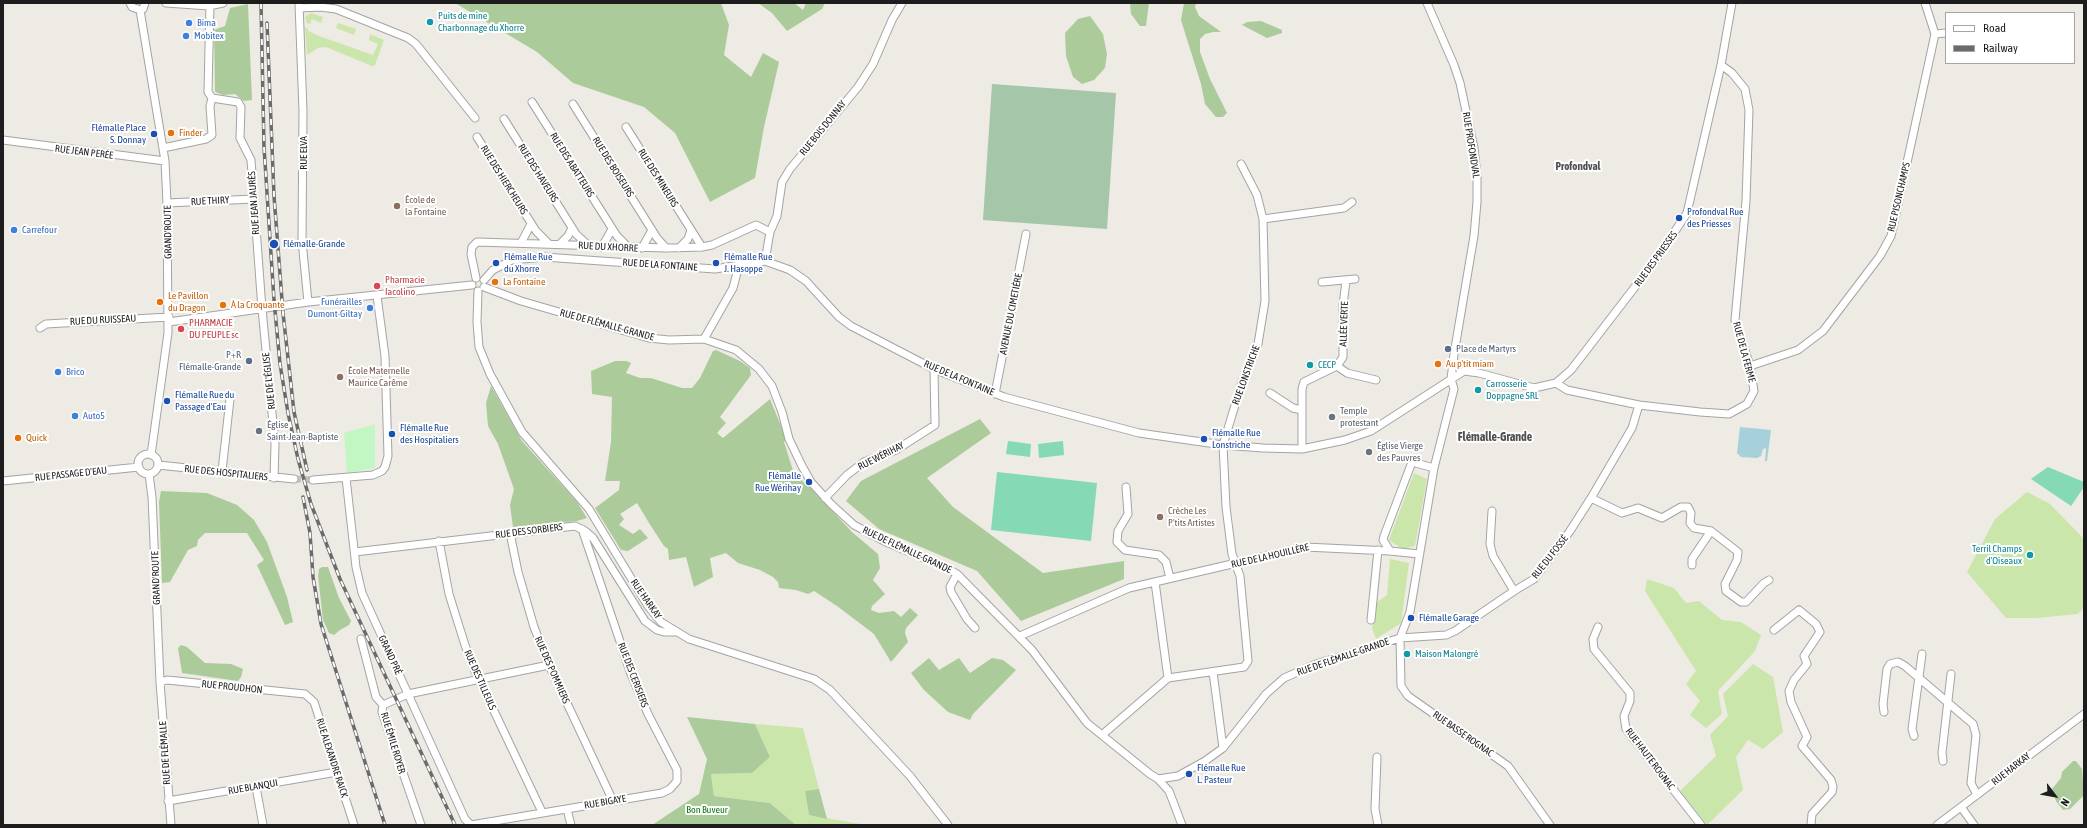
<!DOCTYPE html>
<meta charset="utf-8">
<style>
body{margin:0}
#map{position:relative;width:2087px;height:828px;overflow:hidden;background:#eeeae4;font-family:"Asap Condensed",sans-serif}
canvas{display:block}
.frame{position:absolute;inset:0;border:4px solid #1d1d1d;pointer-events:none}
.legend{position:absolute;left:1945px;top:12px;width:130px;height:52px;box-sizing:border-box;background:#fff;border:1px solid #a5a5a5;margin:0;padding:5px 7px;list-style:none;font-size:12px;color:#1d1d1d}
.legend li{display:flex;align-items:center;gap:8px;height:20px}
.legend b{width:20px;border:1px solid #a5a5a5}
.north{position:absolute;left:2035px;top:776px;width:40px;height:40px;-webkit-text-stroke:3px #fff;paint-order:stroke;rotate:122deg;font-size:11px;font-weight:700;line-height:16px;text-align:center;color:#1d1d1d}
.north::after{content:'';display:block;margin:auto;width:14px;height:18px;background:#1d1d1d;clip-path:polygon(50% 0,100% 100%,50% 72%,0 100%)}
</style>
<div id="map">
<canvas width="2087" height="828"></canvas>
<div class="frame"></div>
<ul class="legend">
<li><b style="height:5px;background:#fff"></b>Road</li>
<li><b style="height:5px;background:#6b6b6b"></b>Railway</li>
</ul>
<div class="north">N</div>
</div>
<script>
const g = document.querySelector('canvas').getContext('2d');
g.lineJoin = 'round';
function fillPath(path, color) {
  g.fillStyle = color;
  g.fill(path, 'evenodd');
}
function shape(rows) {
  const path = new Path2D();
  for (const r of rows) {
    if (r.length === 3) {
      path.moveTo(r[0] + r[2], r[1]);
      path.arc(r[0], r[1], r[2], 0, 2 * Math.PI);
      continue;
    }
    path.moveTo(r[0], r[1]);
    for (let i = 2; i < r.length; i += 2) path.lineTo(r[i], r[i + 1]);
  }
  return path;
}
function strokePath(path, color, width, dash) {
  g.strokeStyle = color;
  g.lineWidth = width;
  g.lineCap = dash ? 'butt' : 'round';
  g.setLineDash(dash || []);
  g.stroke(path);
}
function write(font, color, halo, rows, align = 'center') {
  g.font = font + ' "Asap Condensed",sans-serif';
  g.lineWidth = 4;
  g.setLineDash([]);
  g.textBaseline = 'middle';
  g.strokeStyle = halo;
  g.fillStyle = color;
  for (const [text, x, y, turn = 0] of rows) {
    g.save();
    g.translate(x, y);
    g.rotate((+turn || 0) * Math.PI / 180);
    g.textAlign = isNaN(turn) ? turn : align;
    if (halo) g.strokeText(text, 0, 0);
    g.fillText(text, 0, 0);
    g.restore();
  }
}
fillPath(shape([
 [311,13,323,17,321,23,312,19,310,24,307,23,305,17],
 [338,23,356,29,354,35,336,28],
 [305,27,308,29,308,31,319,36,373,55,378,44,369,40,370,34,384,40,375,65,372,66,326,47,318,48,307,55],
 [1414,473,1427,479,1415,546,1402,549,1389,540],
 [2027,492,2050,504,2084,539,2084,607,2078,614,2036,618,2006,618,1967,572,1995,519],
 [1390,559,1409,563,1401,623,1376,639,1372,628,1376,603,1387,595],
 [1647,579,1674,588,1686,603,1699,601,1722,620,1741,622,1761,635,1755,651,1718,691,1722,714,1706,728,1690,715,1700,701,1686,684,1696,671,1645,591],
 [1753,664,1773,677,1783,732,1763,749,1748,740,1736,757,1743,790,1707,825,1680,791,1716,756,1710,735,1728,716,1723,694],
 [755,724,803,728,819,789,805,791,809,815,866,825,796,825,770,803,714,796,711,774,752,773,770,757]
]), '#cbe6ab');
fillPath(shape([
 [455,3,721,3,729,25,724,55,751,77,763,53,779,62,764,127,755,178,710,202,675,133,644,107,573,83,537,52],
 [758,3,794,3,803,10,806,3,825,3,822,9,787,31,772,13],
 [1130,3,1149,3,1146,26,1140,26,1131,14],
 [1184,3,1196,3,1195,7,1199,16,1221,32,1213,32,1205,34,1200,39,1200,52,1210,79,1227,113,1223,117,1216,117,1205,104,1201,84,1181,20],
 [248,4,252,100,244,101,235,94,223,95,215,92,214,30,225,26,230,8],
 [1090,16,1103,34,1107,54,1105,68,1094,80,1082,84,1073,77,1066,56,1065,33,1078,19],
 [1261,21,1282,30,1282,33,1267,38,1242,25,1247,22],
 [716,350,740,361,750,368,751,375,720,417,726,423,717,433,723,438,770,399,781,426,786,439,784,442,794,474,811,488,852,532,878,554,880,568,873,580,885,594,872,606,871,610,879,613,894,611,901,617,910,608,918,615,906,628,905,633,908,642,891,662,874,634,837,606,814,591,808,594,796,590,779,588,778,582,773,577,760,570,738,563,726,553,710,558,713,577,694,587,686,557,669,560,668,549,664,546,649,523,637,503,620,514,624,519,619,525,633,534,640,529,648,538,628,551,621,550,595,508,619,490,620,481,605,481,611,442,612,397,592,394,591,371,615,361,626,361,631,363,626,373,640,378,651,378,682,388,692,388,700,378,713,351],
 [491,386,522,441,577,502,587,518,577,521,513,527,510,505,514,489,498,444,488,426,486,403],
 [980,419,991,433,927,478,953,507,1043,573,1124,561,1124,579,1021,621,977,571,879,529,846,501,861,481],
 [161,491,207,493,237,505,254,520,267,542,287,597,293,622,285,625,257,565,264,560,247,533,205,533,198,540,197,546,188,550,170,582,162,583,159,502],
 [322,567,328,567,339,598,351,621,349,625,340,630,334,635,329,633,323,620,318,576,319,569],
 [181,645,187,647,205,663,231,664,243,669,241,677,238,681,182,673,178,648],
 [929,658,939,670,959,658,970,673,992,658,1003,660,1016,670,973,714,970,720,948,712,924,690,911,673],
 [687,717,755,724,770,757,752,773,711,774,714,796,770,803,796,825,652,825,699,794,707,759],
 [2073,761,2076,761,2082,769,2084,795,2070,809,2063,810,2056,801,2052,789,2061,778,2062,772],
 [819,789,827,819,809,815,805,791]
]), '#abcc9a');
fillPath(shape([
 [992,84,1116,93,1107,229,983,220]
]), '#a6c6a9');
fillPath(shape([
 [375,424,375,468,347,473,344,433]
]), '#c2f7c4');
fillPath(shape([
 [1008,441,1031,444,1030,457,1006,454],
 [1063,441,1064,455,1039,458,1038,444],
 [2048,467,2084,482,2084,487,2071,506,2031,479],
 [997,472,1097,483,1091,541,991,530]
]), '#85dab5');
fillPath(shape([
 [1740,427,1771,430,1767,461,1765,461,1766,448,1763,449,1761,456,1757,458,1741,457,1737,453]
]), '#a6d0da');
strokePath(shape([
 [294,479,313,480]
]), '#c4c1bc', 7, [7, 3.5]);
const minor = shape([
 [130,3,132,7,140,10,143,9,145,3],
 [166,3,209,6,223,3],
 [210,3,208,92,212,98,238,102,241,107,240,138,251,160,262,309,275,444,274,478],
 [299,3,303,111,302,241,308,302],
 [300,8,320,7,336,9,408,38,416,44,475,118],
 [140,10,165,161,167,203,168,333,151,455],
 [1935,34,1946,33],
 [532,102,617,236,629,248],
 [573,104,657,238,666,248],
 [504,119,576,234,589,246],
 [626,127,702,247],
 [477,137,536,231,549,244],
 [3,140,165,161],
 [163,148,206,139,212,135,210,106,212,98],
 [167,203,254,199],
 [1263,219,1344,208,1352,202],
 [521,243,531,224],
 [560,244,568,236,572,228],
 [602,247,612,229],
 [642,248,652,230],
 [679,248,688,239,691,230],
 [765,261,770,232,777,216,782,182,790,169,858,87,873,64,892,20,902,3],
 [476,278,471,254,472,247,477,242,666,248,702,247,712,245,756,225,770,232],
 [484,280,493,270,512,260,544,257,715,269,765,261,790,270,806,281,839,317,851,326,934,369,1004,397,1139,433,1223,445,1263,448,1302,449,1345,440,1371,431,1464,371,1479,373,1534,388,1556,383,1571,370,1658,257,1687,213,1721,65,1732,3],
 [1322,282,1355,279],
 [484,287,521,301,649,338,669,340,704,339,736,350,759,369,772,386,782,412,789,439,802,466,811,482,831,504,854,525,884,541,947,568,957,574,1032,650,1087,723,1150,774,1158,779,1178,776,1205,761,1223,748,1266,694,1284,678,1316,664,1400,638,1410,612,1434,468,1454,389,1451,379,1454,354,1474,236,1477,202,1477,176,1474,148,1460,83,1454,65,1427,3],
 [478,291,477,322,479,347,490,374,522,432,589,509,648,606,661,622,689,639,814,679,830,690,910,776,948,825],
 [169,322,308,302,472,285],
 [40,328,46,324,169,317],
 [704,339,733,288,739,265],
 [1337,366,1347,373,1376,380],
 [1750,366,1798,350,1823,331,1880,256,1891,236,1935,34,1925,3],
 [1556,383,1567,390,1639,405,1700,412,1729,414,1747,404,1754,391,1750,366,1735,320,1746,201,1749,110,1745,89,1732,73,1721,65],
 [1270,393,1293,408,1302,410],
 [995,394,1026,234],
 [1302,449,1302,389,1304,382,1337,366,1343,357,1343,305,1346,281],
 [148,464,10],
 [158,465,294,479],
 [222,471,230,399],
 [149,474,152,497,160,682,171,825],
 [346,478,356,567,362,593,465,819,471,825,662,793,670,789,677,781,677,770,648,714,631,674,582,529],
 [313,480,373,475,382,471,385,467,388,456,385,356,377,296],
 [3,481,139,467],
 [1126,487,1128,514,1118,531,1117,542,1125,550,1159,555,1166,562,1170,578],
 [825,498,847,475,864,462,896,450,935,425,934,369],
 [1591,498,1622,513,1638,508,1662,518,1681,507,1688,507,1691,513,1690,523,1694,528,1711,531,1738,552,1737,560,1725,584,1726,591,1741,602,1746,602,1764,583,1769,580],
 [1492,511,1490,544,1493,556,1514,591],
 [510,533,518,572,534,627,549,665,613,801],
 [439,541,449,594,465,645,475,671,542,812],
 [1390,551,1383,540,1384,536,1412,462,1434,468],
 [355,552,575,526,585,531,593,538,645,621,657,630,664,632,675,632],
 [1692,565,1692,559,1711,531],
 [957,574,950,587,951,592,967,619,975,628],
 [1155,582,1168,678],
 [1371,620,1378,550],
 [1598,627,1593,639,1594,649,1630,693,1630,701,1624,716,1626,729,1701,825],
 [1774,630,1799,610,1816,624,1820,632,1804,656,1807,664,1794,680,1789,691,1791,702,1807,737,1802,746,1831,780,1833,787,1832,792,1812,814,1811,825],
 [1020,636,1129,588,1305,547,1390,551,1419,554],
 [361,639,376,697,383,705],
 [1213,672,1223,748],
 [1168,678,1244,667,1248,661,1240,576,1232,554,1226,507,1223,445,1242,382,1258,344,1265,301,1263,219,1257,195,1241,164],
 [160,682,167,680,305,694,314,702,354,825],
 [383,705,408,694,549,665],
 [383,705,382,712,421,825],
 [1884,712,1883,704,1887,669,1890,664,1898,662,1905,666,1973,724,1976,735,1971,783,1977,795],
 [1102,735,1168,678],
 [1914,736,1912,729,1922,654],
 [1377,757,1375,809,1378,825],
 [1943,761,1942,753,1951,674],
 [1158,779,1169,791,1182,825],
 [256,787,263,825],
 [168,801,337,772],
 [1961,807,1974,825],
 [567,809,571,825],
 [1550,825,1508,766,1408,696,1401,686,1400,638,1446,635,1455,631,1514,591,1534,579,1570,531,1591,498,1632,428,1639,405],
 [1937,825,2084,714]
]);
strokePath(minor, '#a4a4a4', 9);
strokePath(minor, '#fff', 7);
const rail = shape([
 [261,3,264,147,274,300,280,364,288,413,298,459,311,504,340,579,455,825],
 [267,23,274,196,283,313,294,412,307,470],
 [303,497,310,533,313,577,321,624,385,825]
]);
strokePath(rail, '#6b6b6b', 3.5);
strokePath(rail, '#fff', 2, [6]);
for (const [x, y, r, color] of [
 [430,22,4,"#0f9aa8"],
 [189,23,4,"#3f7fe0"],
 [186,36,4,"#3f7fe0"],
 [171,133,4,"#e8710a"],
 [154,134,4,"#1a4fb4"],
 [397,206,4,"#8d6e63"],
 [1679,218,4,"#1a4fb4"],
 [14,230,4,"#3f7fe0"],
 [274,244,5,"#1a4fb4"],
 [496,263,4,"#1a4fb4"],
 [716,263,4,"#1a4fb4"],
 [495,282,4,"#e8710a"],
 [377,286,4,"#e0444e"],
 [160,302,4,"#e8710a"],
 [223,305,4,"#e8710a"],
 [370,308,4,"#3f7fe0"],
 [181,329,4,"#e0444e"],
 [1448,349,4,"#5c6f8a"],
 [249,361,4,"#5c6f8a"],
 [1438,364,4,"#e8710a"],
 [1310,365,4,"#0f9aa8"],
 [58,372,4,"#3f7fe0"],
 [340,377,4,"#8d6e63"],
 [1478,390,4,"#0f9aa8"],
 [167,401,4,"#1a4fb4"],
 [75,416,4,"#3f7fe0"],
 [1332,417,4,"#6b7280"],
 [259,431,4,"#6b7280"],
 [392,434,4,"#1a4fb4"],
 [18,438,4,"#e8710a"],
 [1204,439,4,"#1a4fb4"],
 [1369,452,4,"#6b7280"],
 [809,482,4,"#1a4fb4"],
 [1160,517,4,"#8d6e63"],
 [2030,555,4,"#0f9aa8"],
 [1411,618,4,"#1a4fb4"],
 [1407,654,4,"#0f9aa8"],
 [1189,774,4,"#1a4fb4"]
]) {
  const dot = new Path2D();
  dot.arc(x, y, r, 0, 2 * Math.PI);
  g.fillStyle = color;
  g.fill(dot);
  strokePath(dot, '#fff', 1.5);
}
write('10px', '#0d838f', '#fff', [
 ["Puits de mine",438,16],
 ["Charbonnage du Xhorre",438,28],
 ["CECP",1318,365],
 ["Carrosserie",1486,384],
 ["Doppagne SRL",1486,396],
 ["Terril Champs",2022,549,"right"],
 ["d'Oiseaux",2022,561,"right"],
 ["Maison Malongré",1415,654]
], 'left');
write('10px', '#366cbe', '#fff', [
 ["Bima",197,23],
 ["Mobitex",194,36],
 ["Carrefour",22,230],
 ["Funérailles",362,302,"right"],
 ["Dumont-Giltay",362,314,"right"],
 ["Brico",66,372],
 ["Auto5",83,416]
], 'left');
write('10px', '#164399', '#fff', [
 ["Flémalle Place",146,128,"right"],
 ["S. Donnay",146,140,"right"],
 ["Profondval Rue",1687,212],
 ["des Priesses",1687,224],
 ["Flémalle-Grande",283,244],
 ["Flémalle Rue",504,257],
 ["du Xhorre",504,269],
 ["Flémalle Rue",724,257],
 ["J. Hasoppe",724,269],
 ["Flémalle Rue du",175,395],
 ["Passage d'Eau",175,407],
 ["Flémalle Rue",400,428],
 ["des Hospitaliers",400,440],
 ["Flémalle Rue",1212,433],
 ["Lonstriche",1212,445],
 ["Flémalle",801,476,"right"],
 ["Rue Wérihay",801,488,"right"],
 ["Flémalle Garage",1419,618],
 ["Flémalle Rue",1197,768],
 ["L. Pasteur",1197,780]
], 'left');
write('10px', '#1d1d1d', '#fff', [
 ["RUE BOIS DONNAY",823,128,-51],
 ["RUE PROFONDVAL",1471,145,81],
 ["RUE JEAN PERÉE",84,152,7],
 ["RUE ELVA",304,153,-90],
 ["RUE DES ABATTEURS",572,165,58],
 ["RUE DES BOISEURS",613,167,58],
 ["RUE DES HAVEURS",538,173,58],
 ["RUE DES MINEURS",658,178,58],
 ["RUE DES HIERCHEURS",504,180,58],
 ["RUE PISONCHAMPS",1899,197,-77],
 ["RUE THIRY",210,201,-3],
 ["RUE JEAN JAURÈS",254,203,-94],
 ["GRAND'ROUTE",168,232,-91],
 ["RUE DU XHORRE",608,247,3],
 ["RUE DES PRIESSES",1656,259,-54],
 ["RUE DE LA FONTAINE",660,265,4],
 ["AVENUE DU CIMETIÈRE",1011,314,-79],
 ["RUE DU RUISSEAU",103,320,-3],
 ["ALLÉE VERTE",1344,324,-88],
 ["RUE DE FLÉMALLE-GRANDE",607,325,15],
 ["RUE DE LA FERME",1744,352,75],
 ["RUE LONSTRICHE",1246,375,-70],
 ["RUE DE LA FONTAINE",959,378,23],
 ["RUE DE L'ÉGLISE",269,381,-96],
 ["RUE WÉRIHAY",881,456,-27],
 ["RUE DES HOSPITALIERS",226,473,6],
 ["RUE PASSAGE D'EAU",71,474,-6],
 ["RUE DES SORBIERS",529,531,-7],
 ["RUE DE FLÉMALLE-GRANDE",907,550,25],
 ["RUE DE LA HOUILLÈRE",1270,556,-13],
 ["RUE DU FOSSÉ",1550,557,-52],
 ["GRAND'ROUTE",156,578,-92],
 ["RUE HARKAY",646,599,55],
 ["GRAND PRÉ",390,655,65],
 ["RUE DE FLÉMALLE-GRANDE",1343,657,-19],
 ["RUE DES POMMIERS",552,670,66],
 ["RUE DES CERISIERS",633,675,69],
 ["RUE DES TILLEULS",480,680,66],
 ["RUE PROUDHON",232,687,6],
 ["RUE BASSE ROGNAC",1463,734,35],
 ["RUE ÉMILE ROYER",393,743,73],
 ["RUE DE FLÉMALLE",165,753,-94],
 ["RUE ALEXANDRE RAICK",332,758,72],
 ["RUE HAUTE ROGNAC",1650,759,53],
 ["RUE HARKAY",2011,769,-38],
 ["RUE BLANQUI",253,787,-10],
 ["RUE BIGAYE",605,802,-10]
]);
write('10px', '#c56008', '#fff', [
 ["Finder",179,133],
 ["La Fontaine",503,282],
 ["Le Pavillon",168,296],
 ["du Dragon",168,308],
 ["À la Croquante",231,305],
 ["Au p'tit miam",1446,364],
 ["Quick",26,438]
], 'left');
write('10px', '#785e54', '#fff', [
 ["École de",405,200],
 ["la Fontaine",405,212],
 ["École Maternelle",348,371],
 ["Maurice Carême",348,383],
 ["Crèche Les",1168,511],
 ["P'tits Artistes",1168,523]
], 'left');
write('10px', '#be3a42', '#fff', [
 ["Pharmacie",385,280],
 ["Iacolino",385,292],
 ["PHARMACIE",189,323],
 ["DU PEUPLE sc",189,335]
], 'left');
write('10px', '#4e5e75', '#fff', [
 ["Place de Martyrs",1456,349],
 ["P+R",241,355,"right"],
 ["Flémalle-Grande",241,367,"right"]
], 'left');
write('10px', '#5b616d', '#fff', [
 ["Temple",1340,411],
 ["protestant",1340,423],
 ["Église",267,425],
 ["Saint-Jean-Baptiste",267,437],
 ["Église Vierge",1377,446],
 ["des Pauvres",1377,458]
], 'left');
write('10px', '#107614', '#fff', [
 ["Bon Buveur",707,810]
]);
write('bold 11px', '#505050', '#fff', [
 ["Profondval",1578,167]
]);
write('bold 12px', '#505050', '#fff', [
 ["Flémalle-Grande",1495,437]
]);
</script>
